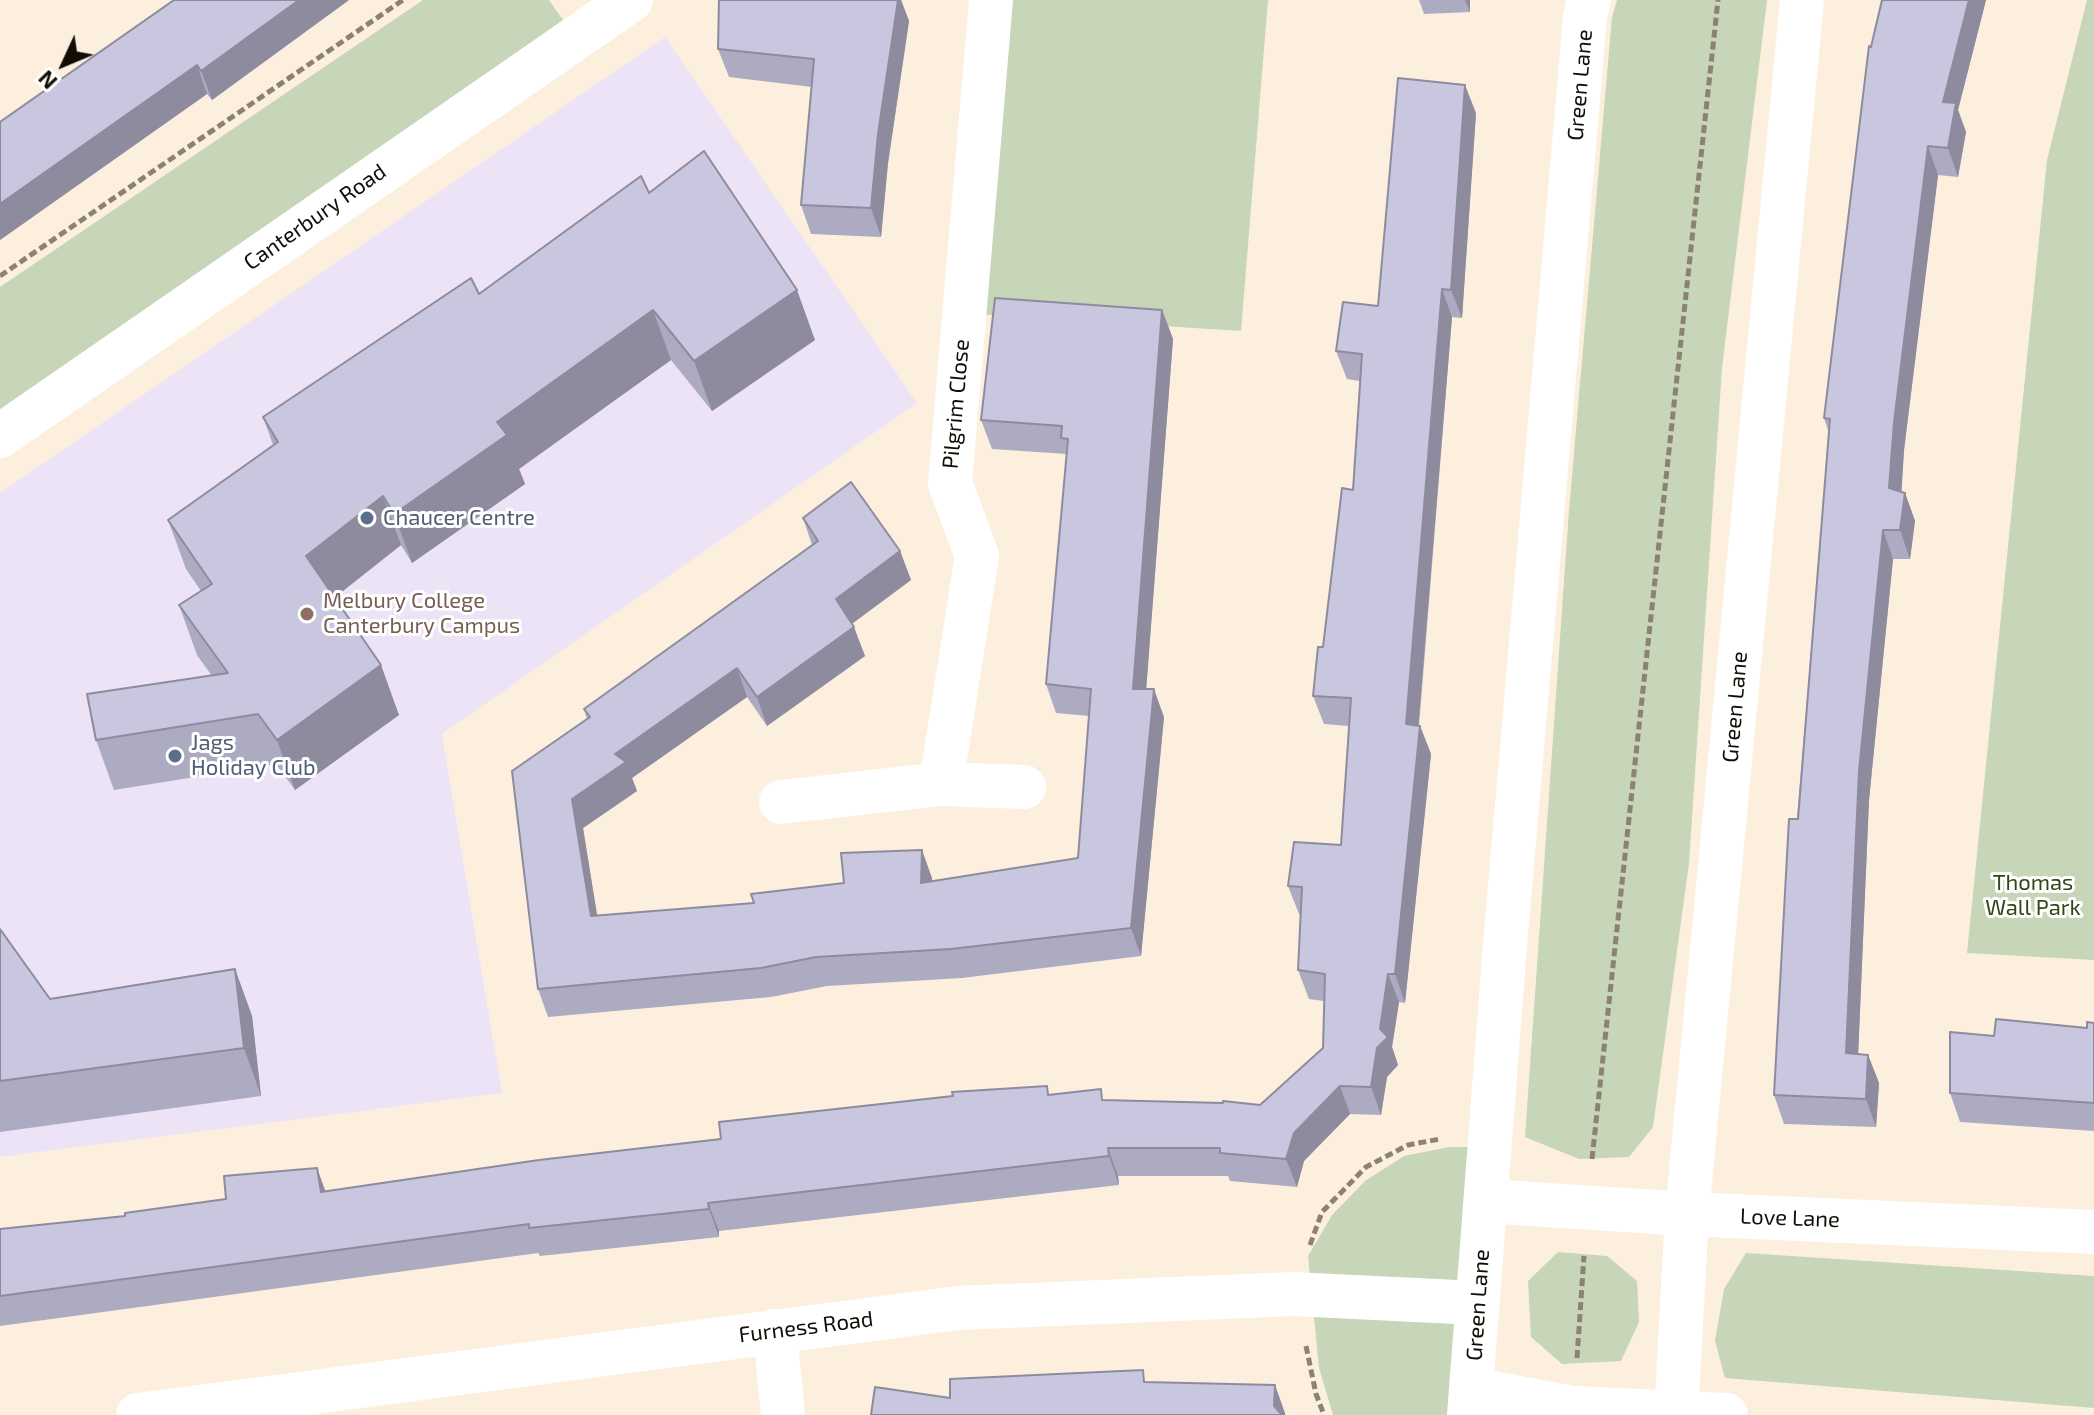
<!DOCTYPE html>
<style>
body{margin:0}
#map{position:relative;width:2094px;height:1415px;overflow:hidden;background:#fdefde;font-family:"Exo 2",sans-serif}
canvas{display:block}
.north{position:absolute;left:24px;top:24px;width:80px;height:80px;-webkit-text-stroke:6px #fff;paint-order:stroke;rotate:226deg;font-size:22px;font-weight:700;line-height:32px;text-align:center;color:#120d06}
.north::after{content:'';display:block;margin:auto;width:28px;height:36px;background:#120d06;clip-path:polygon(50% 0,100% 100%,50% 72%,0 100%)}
</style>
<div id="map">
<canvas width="2094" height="1415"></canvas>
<div class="north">N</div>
</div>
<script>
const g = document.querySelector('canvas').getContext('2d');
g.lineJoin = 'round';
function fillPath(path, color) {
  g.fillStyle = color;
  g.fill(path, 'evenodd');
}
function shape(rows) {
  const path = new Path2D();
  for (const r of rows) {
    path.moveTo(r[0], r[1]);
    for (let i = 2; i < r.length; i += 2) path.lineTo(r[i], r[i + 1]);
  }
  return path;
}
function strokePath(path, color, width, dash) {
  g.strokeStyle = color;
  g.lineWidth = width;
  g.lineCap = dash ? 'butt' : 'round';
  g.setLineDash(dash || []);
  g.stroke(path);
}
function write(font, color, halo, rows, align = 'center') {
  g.font = font + ' "Exo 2",sans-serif';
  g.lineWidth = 6;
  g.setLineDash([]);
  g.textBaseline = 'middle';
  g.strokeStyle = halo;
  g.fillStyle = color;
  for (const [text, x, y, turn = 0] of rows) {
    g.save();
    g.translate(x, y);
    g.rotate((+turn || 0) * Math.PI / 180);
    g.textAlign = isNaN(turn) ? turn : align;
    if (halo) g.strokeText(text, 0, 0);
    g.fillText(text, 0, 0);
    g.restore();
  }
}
fillPath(shape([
 [665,37,917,403,442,734,502,1093,0,1157,0,493]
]), '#ede3f7');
fillPath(shape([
 [423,0,549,0,563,20,0,415,0,287],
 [1004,0,1268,0,1241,331,974,314],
 [1617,0,1767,0,1722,368,1689,863,1653,1127,1629,1157,1579,1159,1525,1137,1569,510,1612,17],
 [2087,0,2094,0,2094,960,1967,953,2047,160],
 [1449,1147,1479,1147,1457,1415,1333,1415,1319,1368,1308,1256,1332,1215,1365,1181,1404,1156],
 [1558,1252,1607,1256,1637,1281,1639,1322,1621,1361,1562,1364,1531,1337,1528,1281],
 [1746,1253,2094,1276,2094,1408,1725,1378,1715,1341,1724,1289]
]), '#c7d5b8');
strokePath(shape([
 [0,276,403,0],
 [1592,1159,1718,0],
 [1310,1245,1322,1212,1366,1167,1408,1145,1440,1139],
 [1306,1346,1316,1394,1324,1415],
 [1577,1358,1584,1256]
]), '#8b8175', 5, [8, 4]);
strokePath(shape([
 [0,436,631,0],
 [941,784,1024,787],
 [781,802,941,784,977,556,950,483,991,0],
 [1486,1201,1687,1214,2094,1232],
 [775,1331,783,1415],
 [1472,1389,1573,1408,1726,1415],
 [138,1415,958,1308,1293,1294,1477,1303]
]), '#fff', 44);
strokePath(shape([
 [1469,1415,1505,945,1585,17,1589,0],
 [1676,1415,1687,1214,1802,0]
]), '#fff', 44);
fillPath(shape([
 [174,0,349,0,212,100,207,94,0,240,0,122],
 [719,0,901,0,909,21,888,163,881,237,811,234,801,205,812,87,729,77,718,49],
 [1419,0,1470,0,1470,12,1424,14],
 [1882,0,1986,0,1958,110,1966,132,1958,177,1938,175,1904,450,1901,492,1905,493,1915,521,1910,559,1893,559,1869,800,1858,1054,1868,1055,1879,1083,1876,1127,1784,1124,1774,1095,1829,433,1824,418,1871,47],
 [1476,113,1462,318,1452,317,1419,726,1420,726,1431,754,1405,1003,1399,1002,1392,1047,1398,1065,1387,1077,1381,1115,1350,1114,1304,1161,1297,1187,1230,1181,1228,1176,1118,1176,1119,1185,719,1231,719,1237,540,1256,538,1253,0,1326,0,1229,125,1216,226,1199,317,1168,325,1191,1050,1095,1105,1100,1260,1105,1323,1048,1324,1001,1309,999,1298,970,1301,914,1299,914,1288,886,1341,845,1349,726,1324,724,1313,696,1353,490,1360,381,1347,379,1336,351,1378,306],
 [649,193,815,340,712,411,671,360,519,469,525,484,412,563,401,545,335,597,399,715,295,790,276,764,114,790,96,740,212,676,197,655,179,605,201,591,186,569,168,520,273,445,263,417,479,294],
 [1162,310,1173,339,1146,689,1164,717,1141,956,962,978,827,986,771,997,548,1017,538,989,587,719,584,709,812,545,803,518,900,551,911,580,852,624,865,656,767,726,747,697,632,778,637,791,583,828,597,916,754,903,844,883,922,850,932,881,1078,858,1089,716,1056,713,1046,684,1067,454,992,449,981,420],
 [0,929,50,999,235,969,252,1016,261,1096,0,1132],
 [2094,1023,2094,1131,1960,1122,1950,1093,2087,1028]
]), '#adabc1');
fillPath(shape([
 [299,0,349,0,212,100,201,71],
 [898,0,901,0,909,21,888,163,881,237,871,208,878,134],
 [1465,0,1470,0,1470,12],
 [1969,0,1986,0,1958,110,1966,132,1958,177,1948,148,1943,102],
 [197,65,207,94,0,240,0,204],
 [1465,85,1476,113,1462,318,1451,290],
 [1928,146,1938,175,1904,450,1900,517,1889,488,1894,422],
 [1442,289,1452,317,1416,753,1406,724],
 [797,290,815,340,712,411,694,361],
 [653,310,671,360,519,469,525,484,412,563,394,514,497,422],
 [1162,310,1173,339,1144,718,1133,689],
 [1905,493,1915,521,1910,559,1900,530],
 [383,496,401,545,324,606,306,556],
 [1883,530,1893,559,1869,800,1857,1082,1846,1053,1859,771],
 [900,551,911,580,846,628,836,599],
 [854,627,865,656,767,726,757,697],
 [381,665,399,715,295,790,277,740],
 [737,668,747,697,632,778,637,791,583,828,602,945,591,916,572,799,615,754],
 [1154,689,1164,717,1141,956,1131,928],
 [1420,726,1431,754,1405,1003,1395,974],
 [922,850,932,878,931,911,921,883],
 [235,969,252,1016,261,1096,244,1048],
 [1388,974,1399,1002,1392,1047,1398,1065,1387,1077,1381,1115,1371,1087],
 [1868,1055,1879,1083,1876,1127,1866,1099],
 [1340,1086,1350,1114,1304,1161,1297,1187,1286,1159,1294,1133],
 [1108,1148,1118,1176,1119,1185,1109,1156],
 [317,1168,327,1196,321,1192],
 [708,1203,719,1231,719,1237,709,1209],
 [1275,1385,1285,1413,1285,1415,1278,1415,1274,1406]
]), '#8d8b9d');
const building = shape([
 [174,0,299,0,201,71,197,65,0,204,0,122,174,0],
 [719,0,898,0,878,134,871,208,801,205,814,59,718,49,719,0],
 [1882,0,1969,0,1943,102,1956,103,1948,148,1928,146,1894,422,1889,488,1905,493,1900,530,1883,530,1859,771,1846,1053,1868,1055,1866,1099,1774,1095,1789,819,1798,819,1830,419,1824,418,1869,46,1871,47,1882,0],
 [1398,78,1465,85,1451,290,1442,289,1406,724,1420,726,1395,974,1388,974,1380,1029,1388,1037,1377,1048,1371,1087,1340,1086,1294,1133,1286,1159,1220,1153,1220,1148,1108,1148,1109,1156,708,1203,709,1209,529,1228,529,1224,0,1296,0,1229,125,1216,125,1213,226,1199,224,1176,317,1168,321,1192,539,1160,721,1139,719,1122,953,1096,952,1092,1047,1086,1048,1095,1101,1089,1102,1100,1223,1103,1223,1101,1260,1105,1323,1048,1325,974,1298,970,1302,887,1288,886,1294,842,1341,845,1351,698,1313,696,1318,647,1323,647,1342,488,1353,490,1362,354,1336,351,1343,302,1378,306,1398,78],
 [704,151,797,290,694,361,653,310,497,422,507,435,394,514,383,496,306,556,381,665,277,740,258,714,96,740,87,694,228,673,179,605,212,584,168,520,278,442,263,417,471,278,479,294,641,176,649,193,704,151],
 [995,298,1162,310,1133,689,1154,689,1131,928,951,949,816,957,761,968,538,989,512,771,590,717,584,709,818,541,803,518,851,482,900,551,836,599,854,627,757,697,737,668,615,754,626,762,572,799,591,916,754,903,751,894,844,883,841,853,922,850,921,883,1078,858,1091,689,1046,684,1068,439,1061,438,1062,426,981,420,995,298],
 [0,929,50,999,235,969,244,1048,0,1081,0,929],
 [1996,1019,2087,1028,2087,1022,2094,1023,2094,1103,1950,1093,1950,1032,1994,1036,1996,1019],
 [1143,1370,1144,1382,1275,1385,1274,1406,1282,1415,871,1415,875,1387,950,1398,950,1379,1143,1370]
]);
fillPath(building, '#c9c7e0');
strokePath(building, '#8d8b9d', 2);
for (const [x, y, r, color] of [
 [367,518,8,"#5c6f8a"],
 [307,614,8,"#8d6e63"],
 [175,756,8,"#5c6f8a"]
]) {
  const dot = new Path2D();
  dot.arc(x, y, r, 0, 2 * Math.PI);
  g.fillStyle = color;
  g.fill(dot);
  strokePath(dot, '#fff', 3);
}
write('22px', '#120d06', '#fff', [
 ["Green Lane",1580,85,-85],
 ["Canterbury Road",315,217,-35],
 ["Pilgrim Close",956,404,-85],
 ["Green Lane",1735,707,-85],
 ["Love Lane",1790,1218,2],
 ["Green Lane",1478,1305,-86],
 ["Furness Road",806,1327,-7]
]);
write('22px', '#4e5e75', '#fff', [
 ["Chaucer Centre",383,518],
 ["Jags",191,743],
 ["Holiday Club",191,768]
], 'left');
write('22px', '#785e54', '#fff', [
 ["Melbury College",323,601],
 ["Canterbury Campus",323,626]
], 'left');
write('22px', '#334716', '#fff', [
 ["Thomas",2033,883],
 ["Wall Park",2033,908]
]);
</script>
